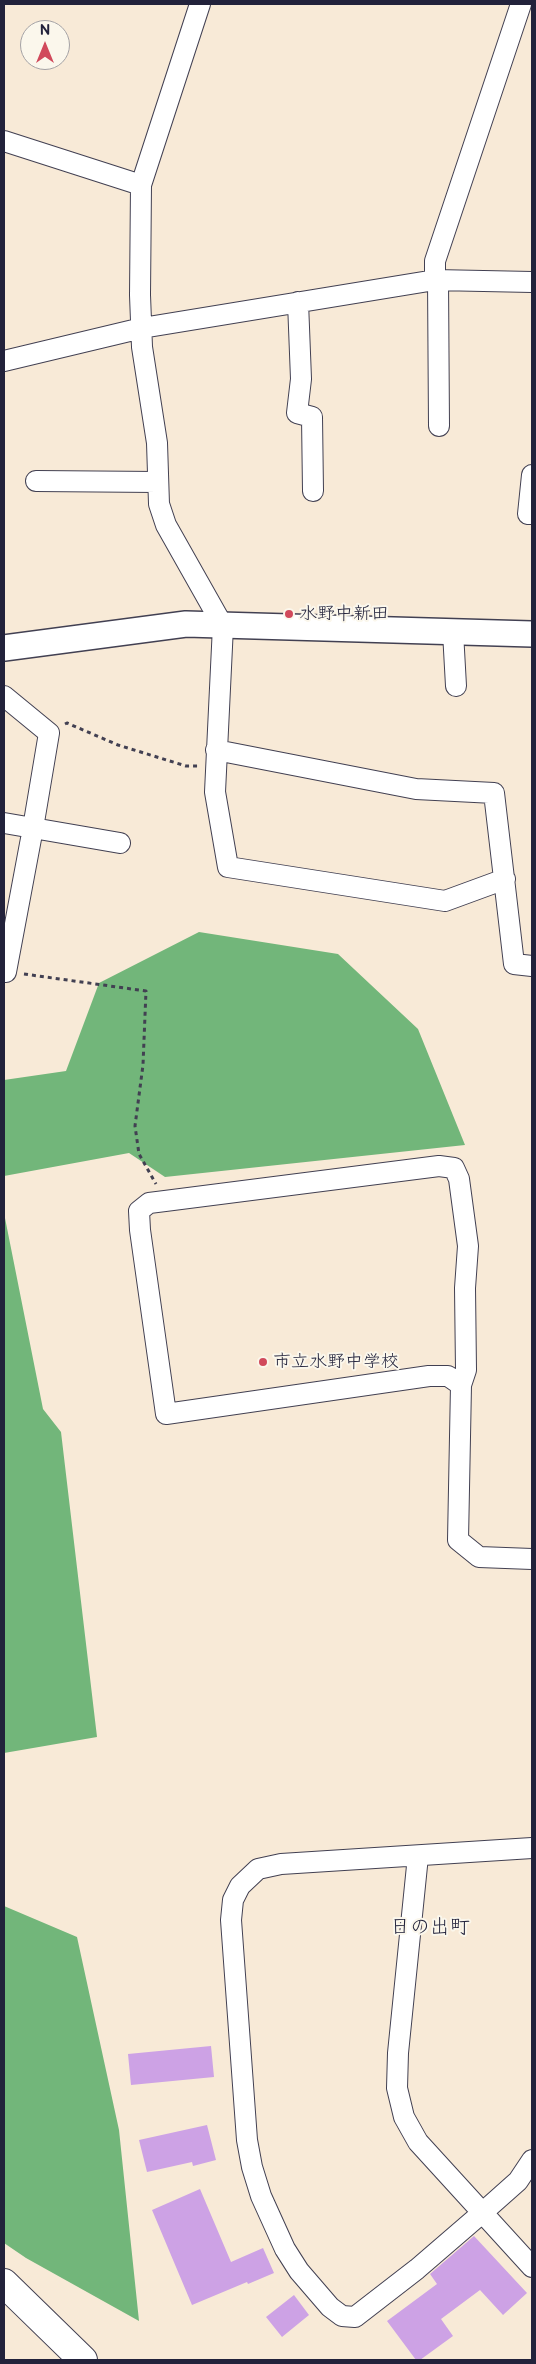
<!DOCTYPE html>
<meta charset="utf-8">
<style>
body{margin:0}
#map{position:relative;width:536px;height:2364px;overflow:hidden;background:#f8ead7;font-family:"Balsamiq Sans",sans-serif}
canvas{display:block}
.frame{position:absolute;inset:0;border:5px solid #22223b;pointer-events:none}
.north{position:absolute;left:20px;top:20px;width:50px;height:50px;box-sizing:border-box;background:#fbf7ec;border:1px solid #a4a2a5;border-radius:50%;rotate:0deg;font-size:14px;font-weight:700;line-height:20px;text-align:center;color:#22223b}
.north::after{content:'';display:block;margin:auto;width:18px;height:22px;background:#d1495b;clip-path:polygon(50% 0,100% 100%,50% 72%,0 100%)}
</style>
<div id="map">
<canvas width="536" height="2364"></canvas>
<div class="frame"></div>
<div class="north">N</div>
</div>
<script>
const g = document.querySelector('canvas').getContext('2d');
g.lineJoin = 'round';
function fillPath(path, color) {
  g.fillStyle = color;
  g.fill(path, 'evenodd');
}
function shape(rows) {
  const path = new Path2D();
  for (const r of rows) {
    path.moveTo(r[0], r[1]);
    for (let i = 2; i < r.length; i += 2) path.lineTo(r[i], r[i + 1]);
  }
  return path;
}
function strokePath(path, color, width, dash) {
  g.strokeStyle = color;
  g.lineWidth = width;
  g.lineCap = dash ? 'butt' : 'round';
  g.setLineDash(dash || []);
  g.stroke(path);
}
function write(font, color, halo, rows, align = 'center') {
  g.font = font + ' "Balsamiq Sans","Klee One",sans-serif';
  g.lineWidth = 4;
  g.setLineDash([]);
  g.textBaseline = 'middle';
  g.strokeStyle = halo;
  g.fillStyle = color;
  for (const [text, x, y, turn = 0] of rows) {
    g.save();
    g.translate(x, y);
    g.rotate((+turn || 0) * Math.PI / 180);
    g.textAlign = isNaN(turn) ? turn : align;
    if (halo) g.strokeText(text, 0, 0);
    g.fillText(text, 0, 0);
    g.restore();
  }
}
fillPath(shape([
 [199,932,338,954,418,1029,465,1145,165,1177,129,1153,4,1176,4,1080,66,1071,99,983],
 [4,1213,43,1409,61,1432,97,1737,4,1753],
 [4,1906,77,1937,119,2130,139,2321,26,2258,4,2243]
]), '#72b67a');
fillPath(shape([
 [211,2046,214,2077,131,2085,128,2054],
 [207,2125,216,2160,193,2166,192,2162,147,2172,139,2140],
 [200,2189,231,2262,263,2248,274,2273,248,2284,247,2282,192,2305,152,2210],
 [474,2236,527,2293,503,2315,480,2290,441,2319,453,2336,420,2360,416,2360,387,2321,437,2284,430,2274],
 [294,2295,309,2315,282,2337,266,2317]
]), '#cda2e5');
const minor = shape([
 [200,4,141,185,140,295,142,347,157,443,159,504,166,525,223,626,215,792,228,867,445,901,505,879],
 [4,141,141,185],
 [435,280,435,261,521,4],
 [438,280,439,426],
 [298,302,301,379,297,413,312,417,313,491],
 [4,361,142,328,435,280,532,282],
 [532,475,528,514,532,514],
 [36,481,157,482],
 [453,632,456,686],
 [4,696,49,733,33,828,6,972,4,971],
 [216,750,416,789,494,793,514,964,532,966],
 [4,823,120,843],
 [461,1385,448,1376,429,1376,166,1414,140,1230,139,1211,149,1203,165,1201,439,1166,454,1168,459,1179,468,1246,465,1288,466,1370,461,1385,458,1540,479,1557,532,1559],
 [532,1848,281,1864,258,1869,240,1886,233,1900,231,1920,247,2140,252,2167,261,2196,285,2249,299,2271,330,2307,342,2316,355,2317,417,2269,482,2213,518,2181,532,2160],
 [418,1856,398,2053,397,2088,404,2117,418,2142,532,2267]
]);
const major = shape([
 [4,648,186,624,532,634]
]);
const highway = shape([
 [4,2283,83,2360]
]);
strokePath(minor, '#424052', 22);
strokePath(major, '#424052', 28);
strokePath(highway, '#424052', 30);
strokePath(shape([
 [65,724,67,723,118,745,186,766,198,766],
 [24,974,146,991,143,1065,135,1126,139,1154,156,1184]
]), '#424052', 3, [4, 4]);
strokePath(minor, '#fff', 20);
strokePath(major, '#fff', 25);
strokePath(highway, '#fff', 28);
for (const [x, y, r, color] of [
 [289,614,5,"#d1495b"],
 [263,1362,5,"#d1495b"]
]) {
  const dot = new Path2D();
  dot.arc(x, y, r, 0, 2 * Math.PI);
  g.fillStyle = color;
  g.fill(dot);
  strokePath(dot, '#fbf7ec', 2);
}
write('18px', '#22223b', '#fbf7ec', [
 ["水野中新田",299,614],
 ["市立水野中学校",273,1362]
], 'left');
write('20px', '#22223b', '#fbf7ec', [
 ["日の出町",430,1928]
]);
</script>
